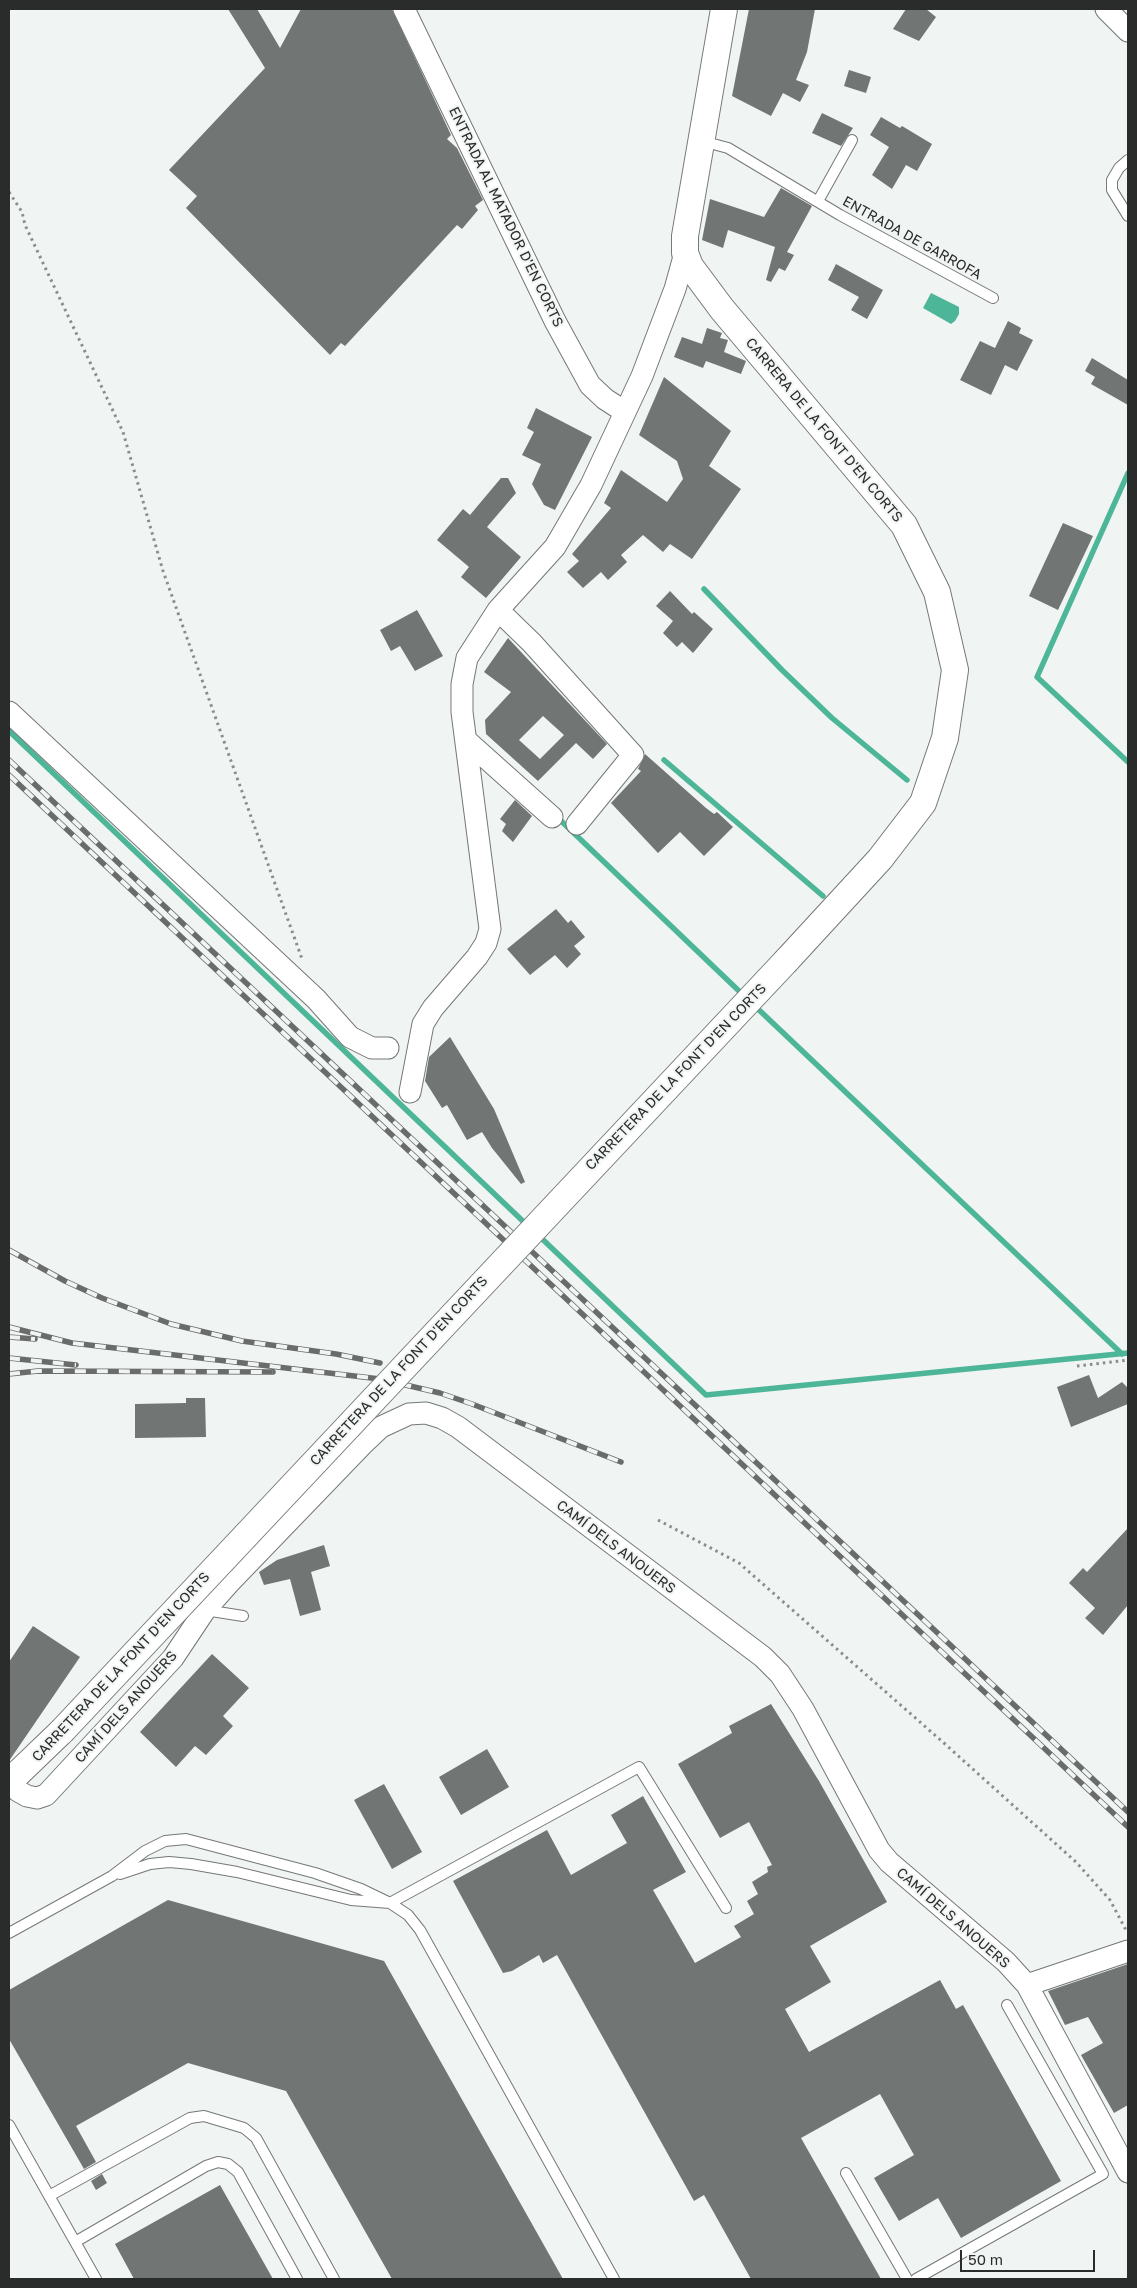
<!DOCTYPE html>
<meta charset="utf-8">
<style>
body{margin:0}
#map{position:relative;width:1137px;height:2288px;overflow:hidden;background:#f0f4f2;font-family:"Golos Text",sans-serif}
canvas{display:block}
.frame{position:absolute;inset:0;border:10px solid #2a2b2b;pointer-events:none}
.scale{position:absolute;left:960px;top:2250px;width:135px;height:22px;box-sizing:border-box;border:2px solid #2a2b2b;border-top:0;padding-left:6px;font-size:15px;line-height:18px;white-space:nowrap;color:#2a2b2b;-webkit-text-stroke:4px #f0f4f2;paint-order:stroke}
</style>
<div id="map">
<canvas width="1137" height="2288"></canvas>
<div class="frame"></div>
<div class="scale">50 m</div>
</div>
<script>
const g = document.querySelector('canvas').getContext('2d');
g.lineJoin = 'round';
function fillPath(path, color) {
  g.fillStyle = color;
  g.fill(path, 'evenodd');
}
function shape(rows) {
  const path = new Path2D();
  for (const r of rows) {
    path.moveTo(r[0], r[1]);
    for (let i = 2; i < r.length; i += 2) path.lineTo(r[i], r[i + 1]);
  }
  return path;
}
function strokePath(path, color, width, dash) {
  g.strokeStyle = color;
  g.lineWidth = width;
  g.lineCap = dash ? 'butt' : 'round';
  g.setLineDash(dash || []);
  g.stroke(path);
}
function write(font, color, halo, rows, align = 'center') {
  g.font = font + ' "Golos Text",sans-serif';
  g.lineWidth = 4;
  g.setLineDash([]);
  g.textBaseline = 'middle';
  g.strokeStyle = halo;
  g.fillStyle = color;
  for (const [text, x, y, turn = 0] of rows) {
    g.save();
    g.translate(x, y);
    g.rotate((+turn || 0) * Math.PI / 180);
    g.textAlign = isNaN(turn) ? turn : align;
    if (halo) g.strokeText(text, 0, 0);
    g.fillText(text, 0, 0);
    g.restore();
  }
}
fillPath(shape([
 [931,293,959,307,959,314,955,321,951,324,923,308]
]), '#4eb698');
strokePath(shape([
 [1128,473,1037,677,1128,762],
 [704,589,782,670,832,718,907,780],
 [9,731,528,1226],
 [664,760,823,896],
 [556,816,739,991],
 [758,1009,1122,1354],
 [537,1234,706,1395,1128,1353]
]), '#4eb698', 5.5);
fillPath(shape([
 [228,9,257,9,280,48,301,9,392,9,451,135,447,139,457,148,483,200,475,206,478,210,462,229,457,225,345,346,341,343,330,355,186,208,197,196,169,170,265,68],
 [749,9,815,9,807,52,796,80,809,85,800,102,783,93,771,116,732,96],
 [906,9,926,9,936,17,919,41,893,29],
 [849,70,871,77,866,93,844,86],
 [822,113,853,128,841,146,812,133],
 [881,117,900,128,902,126,932,144,917,171,906,165,892,189,872,175,889,147,870,135],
 [781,188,812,206,787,252,794,255,785,271,779,268,771,282,766,280,775,247,728,230,723,248,702,240,710,199,764,217],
 [836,264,883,290,867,319,851,310,859,297,828,280],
 [1008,321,1021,328,1019,333,1033,340,1017,371,1005,365,991,395,960,380,980,341,995,348],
 [707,328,722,333,720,338,728,340,724,352,746,361,741,374,706,361,703,368,674,357,682,337,702,344],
 [1092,358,1128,380,1128,405,1091,384,1095,377,1085,371],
 [664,377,731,431,709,466,741,489,692,559,670,544,663,552,643,535,621,555,627,562,608,580,601,572,583,588,567,572,579,561,572,554,611,508,604,503,621,470,667,502,683,479,677,461,639,435],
 [536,408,592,437,555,510,544,505,532,484,541,464,522,455,534,432,527,428],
 [501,478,508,478,516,493,487,527,521,557,486,598,461,577,469,567,437,540,463,509,470,515],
 [1063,523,1093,536,1058,610,1029,596],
 [670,591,692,614,694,612,713,629,693,653,682,642,677,647,663,633,673,621,656,606],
 [417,610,443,656,415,671,400,646,391,651,380,630],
 [508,638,607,744,593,759,576,743,538,781,486,734,485,720,511,692,484,672],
 [543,716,564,735,540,759,519,740],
 [645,754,706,808,714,814,717,812,733,827,704,856,680,832,658,853,611,803,641,771,638,769],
 [515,800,532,816,513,842,502,831,506,824,500,819],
 [556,909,568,923,571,920,585,937,574,946,581,954,567,968,555,955,530,975,507,949],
 [450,1037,494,1109,525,1182,521,1184,492,1148,482,1132,467,1140,447,1105,442,1108,425,1081,429,1057],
 [1089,1375,1098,1398,1122,1382,1128,1388,1128,1404,1071,1427,1057,1387],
 [186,1398,205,1398,206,1437,135,1438,135,1404,186,1403],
 [1128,1528,1128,1605,1103,1635,1085,1618,1095,1608,1069,1583,1083,1568,1087,1572],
 [324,1545,330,1566,311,1572,321,1610,300,1616,290,1579,264,1585,259,1572,277,1560],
 [33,1626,80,1657,9,1761,9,1662],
 [212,1654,249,1688,223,1716,233,1726,206,1755,195,1746,176,1767,140,1732],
 [771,1704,819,1781,887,1902,810,1946,831,1982,785,2009,809,2052,940,1980,956,2009,963,2005,1061,2181,961,2238,938,2198,899,2221,874,2178,914,2155,880,2094,801,2138,881,2279,751,2279,704,2195,694,2201,557,1955,543,1963,539,1955,512,1971,503,1973,453,1881,547,1830,571,1875,627,1843,611,1815,643,1796,686,1872,653,1890,695,1963,741,1937,734,1926,754,1914,747,1901,758,1894,752,1882,768,1872,767,1867,772,1865,749,1822,720,1838,678,1764,732,1733,729,1726],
 [487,1749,509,1787,461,1815,439,1777],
 [384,1784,422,1852,392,1869,354,1800],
 [168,1900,384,1961,563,2279,392,2279,286,2091,188,2063,76,2126,96,2162,84,2169,9,2039,9,1990],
 [1128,1964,1128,2105,1114,2113,1081,2055,1103,2043,1088,2017,1065,2025,1048,1991],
 [102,2174,107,2183,96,2190,91,2181],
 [220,2185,273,2279,134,2279,115,2244]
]), '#717573');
const service = shape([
 [702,141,728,148,840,215,993,298],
 [1128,160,1119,168,1112,180,1112,190,1128,216],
 [818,201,852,140],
 [205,1610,243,1616],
 [120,1874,150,1864,169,1862,191,1864,237,1872,351,1900,390,1903,639,1767,726,1908],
 [9,1933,112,1876,145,1851,165,1841,186,1839,315,1873,361,1889,390,1903,408,1915,420,1930,614,2279],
 [9,2125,96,2279],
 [846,2173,907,2279],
 [49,2196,190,2118,204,2116,244,2128,256,2138,334,2279],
 [75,2242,206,2166,218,2162,228,2164,238,2172,297,2279],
 [916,2279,1103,2174,1007,2005]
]);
const minor = shape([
 [404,9,555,321,590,385,605,399,625,412],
 [1106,9,1128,31],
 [498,610,532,643,633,755,577,824],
 [9,712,316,999,350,1037,372,1048,388,1048],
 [467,741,552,817],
 [410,1092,423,1024,433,1008,477,957,486,943,490,929,462,712,462,684,467,658,498,610,555,547,591,485,642,376,675,289,685,253],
 [10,1781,18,1791,27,1796,37,1798,46,1795,173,1658,205,1610,229,1583,362,1445,381,1427,409,1414,426,1413,442,1418,458,1427,763,1657,780,1674,803,1709,879,1850,889,1862,1006,1962,1027,1985,1128,2172],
 [1027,1985,1128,1951]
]);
const tertiary = shape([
 [724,9,685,236,685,253,690,266,722,309,904,525,937,592,955,670,945,738,923,803,880,859,787,960],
 [9,1782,62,1731]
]);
strokePath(service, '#757877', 12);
strokePath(minor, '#757877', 23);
strokePath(tertiary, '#757877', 28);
strokePath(shape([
 [9,192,22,212,25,225,123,432,163,571,302,959],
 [1077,1366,1128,1360],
 [658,1520,739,1563,945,1744,1076,1862,1110,1900,1127,1932]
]), '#8b8d8c', 3, [2.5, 4]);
strokePath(service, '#fff', 10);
strokePath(minor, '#fff', 21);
strokePath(tertiary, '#fff', 26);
const rail = shape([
 [9,760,1128,1812],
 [9,775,1128,1827],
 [9,1250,65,1281,102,1298,171,1324,242,1341,336,1354,380,1363],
 [9,1327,72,1343,380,1379,440,1393,472,1404,621,1462],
 [9,1337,35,1339],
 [9,1358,76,1365],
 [9,1374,38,1371,273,1372]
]);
strokePath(rail, '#6a6c6b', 5.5);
strokePath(rail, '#f0f4f2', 4, [11]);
const tertiaryBridge = shape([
 [62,1731,787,960]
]);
strokePath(tertiaryBridge, '#757877', 28, []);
strokePath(tertiaryBridge, '#fff', 26);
write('14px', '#2a2b2b', '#f0f4f2', [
 ["ENTRADA AL MATADOR D'EN CORTS",506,217,64],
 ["ENTRADA DE GARROFA",912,238,29],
 ["CARRERA DE LA FONT D'EN CORTS",824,430,50],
 ["CARRETERA DE LA FONT D'EN CORTS",676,1077,-46],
 ["CARRETERA DE LA FONT D'EN CORTS",399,1371,-47],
 ["CAMÍ DELS ANOUERS",616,1547,37],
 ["CARRETERA DE LA FONT D'EN CORTS",121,1667,-47],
 ["CAMÍ DELS ANOUERS",126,1707,-48],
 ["CAMÍ DELS ANOUERS",953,1918,41]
]);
</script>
